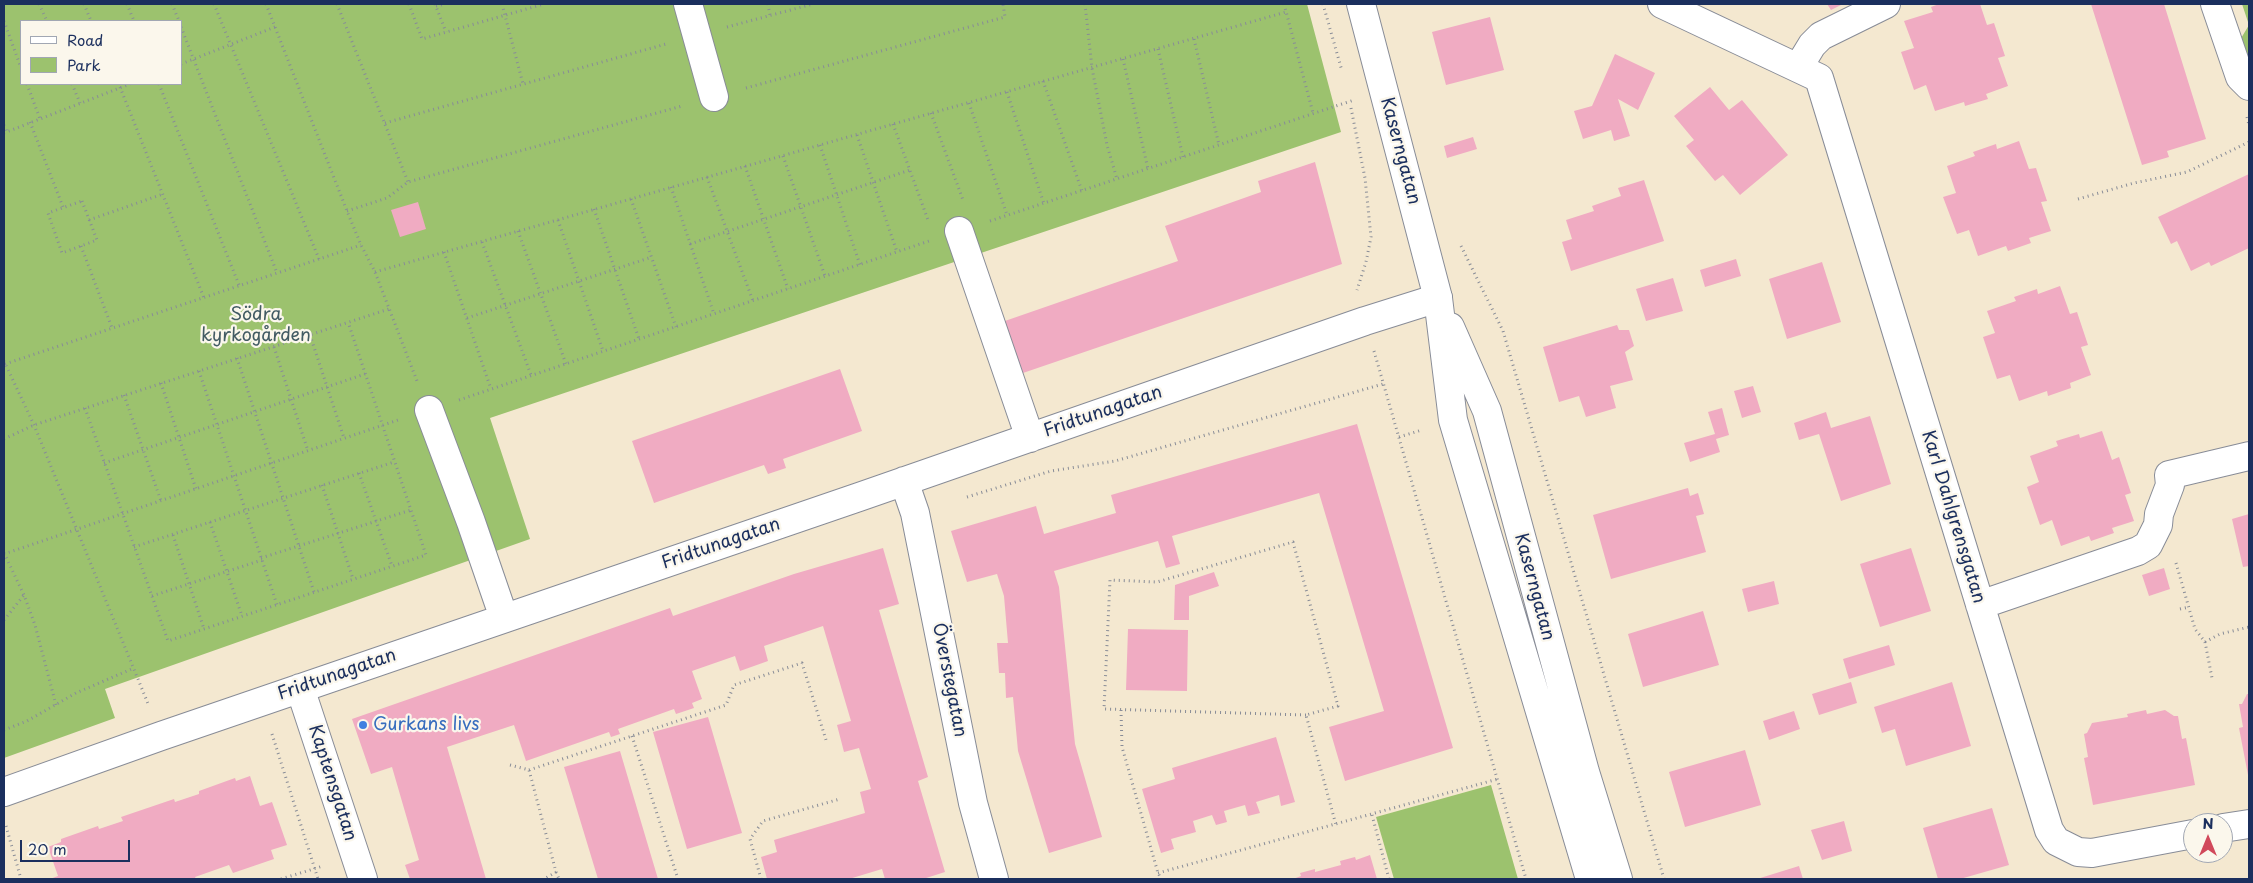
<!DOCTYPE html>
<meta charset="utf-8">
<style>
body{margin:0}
#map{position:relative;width:2253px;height:883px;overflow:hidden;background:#f4e8d0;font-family:"Playpen Sans",sans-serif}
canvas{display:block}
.frame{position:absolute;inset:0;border:5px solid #1b2f5e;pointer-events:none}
.legend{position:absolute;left:20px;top:20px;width:162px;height:65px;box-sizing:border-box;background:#fbf7ec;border:1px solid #a1a7b3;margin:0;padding:6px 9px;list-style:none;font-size:15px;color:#1b2f5e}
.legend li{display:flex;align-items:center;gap:10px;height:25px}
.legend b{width:25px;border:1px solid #a1a7b3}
.north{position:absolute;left:2183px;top:813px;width:50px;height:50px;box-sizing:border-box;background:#fbf7ec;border:1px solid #a1a7b3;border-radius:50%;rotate:0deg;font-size:14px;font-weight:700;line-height:20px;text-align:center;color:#1b2f5e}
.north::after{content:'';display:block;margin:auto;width:18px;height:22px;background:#d1495b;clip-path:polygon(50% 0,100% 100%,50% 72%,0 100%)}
.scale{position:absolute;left:20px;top:840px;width:110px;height:22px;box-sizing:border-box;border:2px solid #1b2f5e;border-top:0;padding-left:6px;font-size:15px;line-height:18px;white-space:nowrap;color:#1b2f5e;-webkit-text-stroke:4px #fbf7ec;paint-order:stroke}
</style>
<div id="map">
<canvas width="2253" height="883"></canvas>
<div class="frame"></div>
<ul class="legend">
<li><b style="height:6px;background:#fff"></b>Road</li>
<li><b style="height:14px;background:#9cc26e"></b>Park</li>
</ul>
<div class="north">N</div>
<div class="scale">20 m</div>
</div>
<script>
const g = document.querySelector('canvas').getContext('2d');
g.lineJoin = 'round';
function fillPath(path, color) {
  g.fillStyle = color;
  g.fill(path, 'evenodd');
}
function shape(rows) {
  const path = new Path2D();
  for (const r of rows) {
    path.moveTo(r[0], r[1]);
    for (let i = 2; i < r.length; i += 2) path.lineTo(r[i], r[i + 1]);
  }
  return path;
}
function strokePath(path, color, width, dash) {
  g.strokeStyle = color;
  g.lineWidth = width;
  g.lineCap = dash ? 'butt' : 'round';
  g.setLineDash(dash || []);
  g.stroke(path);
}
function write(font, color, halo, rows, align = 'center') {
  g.font = font + ' "Playpen Sans",sans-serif';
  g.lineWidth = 4.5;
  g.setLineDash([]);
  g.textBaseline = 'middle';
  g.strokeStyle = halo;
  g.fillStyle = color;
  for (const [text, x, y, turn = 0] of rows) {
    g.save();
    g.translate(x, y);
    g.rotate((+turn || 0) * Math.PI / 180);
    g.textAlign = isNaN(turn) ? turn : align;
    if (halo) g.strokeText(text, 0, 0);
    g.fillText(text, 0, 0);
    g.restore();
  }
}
fillPath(shape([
 [4,4,1307,4,1341,132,490,418,530,539,105,689,115,718,4,758],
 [21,21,181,21,181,84,21,84],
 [2242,4,2249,4,2249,65,2240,40,2249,25],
 [1491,785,1518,879,1394,879,1376,817]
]), '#9cc26e');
fillPath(shape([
 [1827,4,1843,4,1831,10],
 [1939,4,1980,4,1987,25,1994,23,2005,56,1998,58,2008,86,1986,94,1988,99,1965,106,1964,102,1935,111,1926,85,1914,90,1901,52,1914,48,1904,21,1933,12,1931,7],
 [2091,4,2164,4,2206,139,2167,151,2169,157,2142,165],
 [1490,17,1504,70,1446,85,1432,32],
 [1615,54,1655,73,1638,110,1618,99,1630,136,1614,141,1611,130,1583,139,1574,111,1592,106],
 [1710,87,1729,110,1742,100,1788,155,1740,195,1723,175,1715,181,1686,146,1694,140,1674,116],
 [1473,137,1477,149,1447,158,1444,146],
 [2019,141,2029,169,2036,168,2047,201,2041,202,2051,231,2029,238,2031,243,2008,251,2006,246,1978,256,1969,230,1957,234,1943,197,1956,193,1947,166,1975,156,1973,152,1996,144,1997,149],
 [1315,162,1342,264,1020,374,1002,322,1178,261,1165,226,1261,192,1258,181],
 [2249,174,2249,248,2211,266,2209,262,2191,271,2177,241,2171,244,2158,217],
 [1644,180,1664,241,1571,271,1562,242,1572,239,1566,220,1594,211,1592,206,1621,196,1618,188],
 [418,202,426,229,400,237,391,210],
 [1736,259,1741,276,1705,287,1700,270],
 [1822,262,1841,322,1787,339,1769,279],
 [1673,278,1683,311,1646,321,1636,289],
 [2060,286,2070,314,2077,312,2088,345,2081,347,2091,375,2070,383,2071,388,2048,396,2047,391,2019,401,2010,375,1997,379,1983,337,1995,333,1987,311,2016,301,2014,297,2037,289,2038,294],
 [1617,325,1619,330,1629,330,1634,346,1625,352,1633,380,1610,386,1616,408,1586,417,1579,396,1559,402,1543,347],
 [840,369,862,431,783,459,786,468,768,474,764,465,654,503,632,441],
 [1753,386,1761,412,1742,418,1734,391],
 [1722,408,1729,435,1716,439,1720,452,1690,462,1684,443,1715,434,1708,412],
 [1826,412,1831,428,1870,416,1891,484,1841,501,1819,434,1799,440,1794,423],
 [1357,424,1453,748,1345,781,1329,727,1384,711,1319,493,1172,536,1180,564,1166,568,1158,541,1054,571,1059,587,1075,744,1102,837,1049,853,1018,751,1013,697,1006,698,1005,673,999,673,997,643,1008,643,1004,596,997,574,967,582,951,531,1036,506,1044,534,1116,513,1111,495],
 [2102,431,2112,460,2119,457,2131,493,2125,495,2134,521,2112,528,2114,533,2091,541,2089,536,2061,546,2052,520,2040,525,2027,487,2039,482,2030,456,2058,446,2056,441,2079,434,2080,438],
 [1688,488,1690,496,1698,493,1704,514,1696,516,1706,552,1611,579,1593,515],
 [2249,514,2249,566,2243,567,2232,519],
 [883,548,899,604,879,610,928,777,918,781,945,872,923,879,885,879,882,869,849,879,767,879,761,857,777,852,774,840,865,813,860,792,871,789,859,748,844,752,837,725,851,721,823,626,764,646,768,661,740,671,735,656,692,671,702,699,692,703,694,708,676,714,674,709,618,729,620,734,611,737,609,732,526,761,514,725,447,747,486,879,410,879,405,865,419,860,392,767,371,774,352,719,670,608,673,616,794,574],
 [1911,548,1931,611,1880,627,1860,564],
 [2164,568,2170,589,2149,596,2142,575],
 [1214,572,1219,586,1189,596,1189,620,1174,620,1175,585],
 [1774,581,1779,604,1748,612,1742,589],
 [1703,611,1719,665,1643,687,1628,634],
 [1128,629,1188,630,1187,691,1126,690],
 [1889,645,1895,665,1849,679,1843,659],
 [1851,682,1857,703,1819,715,1812,694],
 [1952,682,1971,746,1906,766,1895,729,1882,733,1874,707],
 [2247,694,2249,694,2249,775,2248,775,2239,728,2243,727,2239,704,2242,704],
 [2146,710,2147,714,2165,710,2174,716,2178,716,2182,739,2186,738,2195,785,2093,805,2084,758,2088,757,2084,734,2087,733,2092,723,2128,717,2127,714],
 [1794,711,1800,729,1769,740,1763,721],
 [708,717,742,833,687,849,653,732],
 [1276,737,1295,802,1281,806,1279,795,1256,802,1260,813,1248,816,1245,805,1224,811,1227,822,1216,825,1212,815,1193,821,1196,832,1171,839,1174,849,1161,853,1142,789,1175,779,1172,768],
 [1745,750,1761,805,1685,827,1669,772],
 [620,751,647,842,658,879,598,879,564,767],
 [250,776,260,806,272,802,287,845,271,850,274,859,233,873,229,865,195,877,196,879,50,879,58,876,48,847,61,842,61,839,98,826,99,829,123,821,121,817,174,799,175,802,199,794,199,791,235,778,236,781],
 [1992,808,2009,865,1960,879,1938,879,1923,828],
 [1844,821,1852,851,1822,860,1811,830],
 [1370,855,1377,879,1293,879,1301,876,1300,873,1315,869,1315,872,1341,865,1340,861,1355,857,1356,860],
 [1799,866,1803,879,1757,879]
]), '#f0abc2');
const minor = shape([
 [688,4,714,97],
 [1662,4,1819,78,2049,830,2056,841,2078,852,2092,853,2193,834],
 [2215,4,2240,77,2249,86],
 [1798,68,1812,45,1821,36,1886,4],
 [959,231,1030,438],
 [429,410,471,522,504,618],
 [904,481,915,513,973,803,994,879],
 [1980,605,2138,551,2148,545,2158,525,2159,514,2170,485,2169,475,2249,456],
 [300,688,363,879],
 [4,792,161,736,859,497,1365,321,1438,298],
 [2223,828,2249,824]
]);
const major = shape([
 [1361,4,1438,298,1453,420,1590,879],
 [1450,327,1487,411,1585,772,1618,879]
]);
strokePath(minor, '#888c97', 30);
strokePath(major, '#888c97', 30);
strokePath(shape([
 [39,4,47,21],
 [84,4,91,21],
 [127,4,134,21],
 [172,4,179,21],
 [214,4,319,259],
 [266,4,347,211,361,245,375,272,417,381],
 [337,4,408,182],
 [409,4,422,39,544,4],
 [435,4,446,32],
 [502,4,523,84],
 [768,4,770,15],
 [1085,4,1092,68,1107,145,1117,179],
 [1284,4,1313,113],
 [1323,4,1342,71],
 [436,6,445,4],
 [4,21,21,68],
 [181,27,277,273],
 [727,27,813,4],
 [1194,39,1219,145],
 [1158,49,1183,157],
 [1123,59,1148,169],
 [181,64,275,27],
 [1043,81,1082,191],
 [27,84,40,119],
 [72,84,80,103],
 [159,84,239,285],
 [120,87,204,298],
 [746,88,1005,17,1003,4],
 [1007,92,1044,204],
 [969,103,1007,215],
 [1351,108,1365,178,1371,237,1366,262,1357,290],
 [931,113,963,200],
 [2247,117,2249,125],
 [30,122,63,207],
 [385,123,666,44],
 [893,124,928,220],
 [4,125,7,132],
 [4,133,130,84],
 [857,135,897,252],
 [820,145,860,265],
 [783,156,825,276],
 [745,166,788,289],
 [707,177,753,301],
 [671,187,714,314],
 [631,199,676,327],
 [2078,199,2134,183,2187,172,2249,142],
 [82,201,97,240,62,253,48,213,82,201],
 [594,209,639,339],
 [347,211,387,198,408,182,682,106],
 [89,220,163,194],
 [558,220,603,351],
 [990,221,1354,100],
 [518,231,566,364],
 [482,242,531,375],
 [690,244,910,170],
 [81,246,112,328],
 [1461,246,1503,331,1664,879],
 [444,252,491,389],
 [375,272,1286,12],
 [467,318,652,257],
 [310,335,344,438],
 [274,347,308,451],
 [1374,351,1526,879],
 [237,358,314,592],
 [4,361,34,425,149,706],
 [5,364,361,245],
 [199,371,277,605],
 [161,383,196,489],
 [124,395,161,501],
 [459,400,929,241],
 [85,408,168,641,426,555,348,322],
 [1399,437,1422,430],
 [4,439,34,425,389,309],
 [104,463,365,374],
 [359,473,392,566],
 [322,485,353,579],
 [967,497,1051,471,1115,461,1383,384],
 [210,522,242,616],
 [173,535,204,629],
 [134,547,394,462],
 [4,553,24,595,35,625,56,705],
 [4,554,398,420],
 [261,558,411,510],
 [2176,563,2195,629,2205,642,2212,678],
 [152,596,262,560],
 [2180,609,2189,607],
 [4,620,24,595],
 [2205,642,2220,634,2249,627],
 [1121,710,1122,747,1158,873,1161,879],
 [1306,715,1104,709,1110,580,1157,582,1293,542,1338,706,1306,715,1336,825],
 [4,730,27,721,76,693,134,668],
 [272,734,318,879],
 [632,736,678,879],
 [510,765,529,770,556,872,544,879],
 [529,770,726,705,734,685,802,663,826,740],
 [1372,815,1389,879],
 [6,826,21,879],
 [556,872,559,879],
 [1158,873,1498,779],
 [281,879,323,866],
 [761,879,750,839,763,821,840,799]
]), '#888c97', 3, [1, 4]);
strokePath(minor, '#fff', 28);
strokePath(major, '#fff', 28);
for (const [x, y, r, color] of [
 [363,725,5,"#3f7fe0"]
]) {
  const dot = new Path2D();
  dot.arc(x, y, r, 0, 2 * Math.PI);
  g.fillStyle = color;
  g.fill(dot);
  strokePath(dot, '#fbf7ec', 2);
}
write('18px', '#1b2f5e', '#fbf7ec', [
 ["Kaserngatan",1400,151,75],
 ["Fridtunagatan",1103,412,-19],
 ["Karl Dahlgrensgatan",1953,517,73],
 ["Fridtunagatan",721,544,-19],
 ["Kaserngatan",1534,587,75],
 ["Fridtunagatan",337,675,-19],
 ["Överstegatan",949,680,79],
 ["Kaptensgatan",332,783,72]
]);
write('18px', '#425b63', '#fbf7ec', [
 ["Södra",256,315],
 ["kyrkogården",256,336]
]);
write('18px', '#366cbe', '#fbf7ec', [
 ["Gurkans livs",373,725]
], 'left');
</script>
